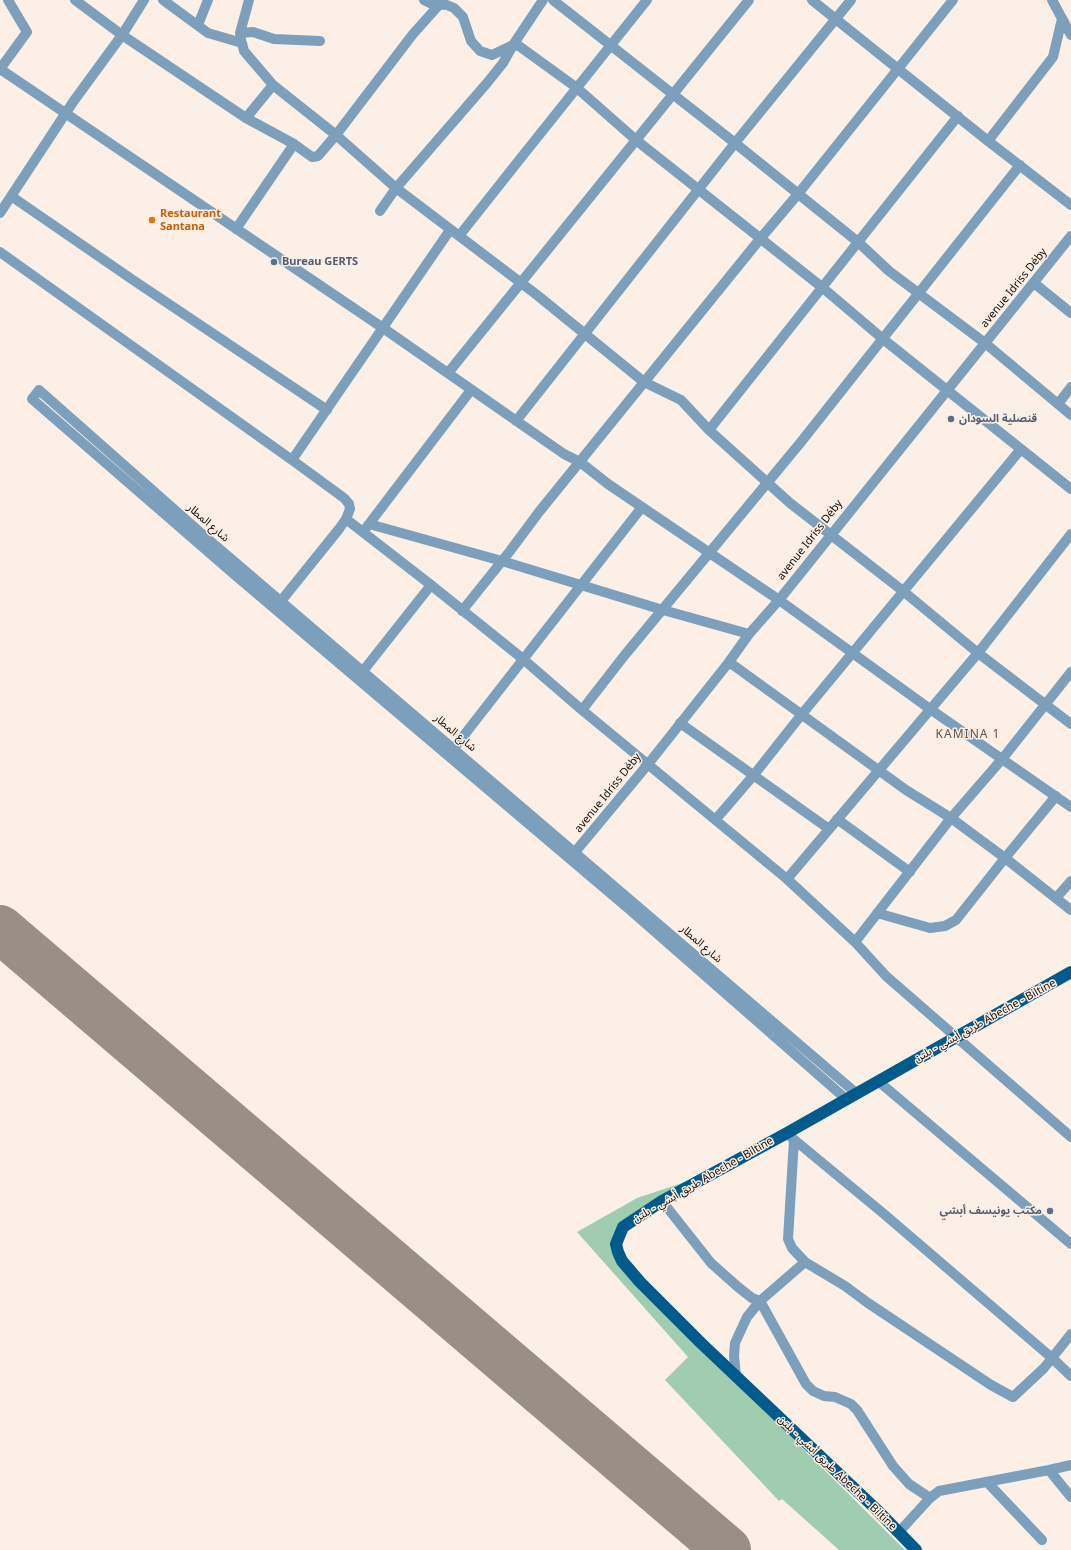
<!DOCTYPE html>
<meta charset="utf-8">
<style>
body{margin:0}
canvas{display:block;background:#fcefe5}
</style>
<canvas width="1071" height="1550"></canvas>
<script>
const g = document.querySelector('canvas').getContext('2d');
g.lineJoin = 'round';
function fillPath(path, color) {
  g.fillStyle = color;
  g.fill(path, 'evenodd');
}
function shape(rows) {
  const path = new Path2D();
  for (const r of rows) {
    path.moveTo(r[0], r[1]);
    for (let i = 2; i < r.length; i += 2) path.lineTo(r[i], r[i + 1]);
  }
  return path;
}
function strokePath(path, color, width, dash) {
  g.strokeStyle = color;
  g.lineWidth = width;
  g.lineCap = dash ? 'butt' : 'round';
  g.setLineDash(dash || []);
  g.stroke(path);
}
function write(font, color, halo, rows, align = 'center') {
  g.font = font + ' "Noto Sans","Noto Sans Arabic",sans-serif';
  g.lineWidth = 3;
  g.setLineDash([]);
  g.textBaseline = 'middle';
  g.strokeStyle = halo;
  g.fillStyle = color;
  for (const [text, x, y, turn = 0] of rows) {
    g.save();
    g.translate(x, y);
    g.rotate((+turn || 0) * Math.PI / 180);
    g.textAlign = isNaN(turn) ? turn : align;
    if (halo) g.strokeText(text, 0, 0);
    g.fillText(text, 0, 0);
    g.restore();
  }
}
fillPath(shape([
 [742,1163,655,1211,617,1239,625,1264,770,1416,905,1550,839,1550,782,1499,779,1501,665,1380,688,1357,577,1232,637,1198]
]), '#a0cdaf');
strokePath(shape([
 [0,929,727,1550]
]), '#9a8f87', 48);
strokePath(shape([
 [75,0,122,35,246,118,294,144,312,157,318,156,336,135,413,34,439,5],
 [163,0,208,33,242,43,244,51,273,85,336,135,396,188,537,295,644,382,681,400,709,430,790,503,903,591,978,653,1071,724],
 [424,0,432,4,447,5,454,8,463,17,471,41,480,51,492,55,513,45,519,46,577,88,636,140,823,288,883,339,1071,489],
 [553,0,735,143,858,242,889,271,985,343,1071,415],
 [812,0,988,141],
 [1052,0,1071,35],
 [1062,19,1053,57,988,141,1071,205],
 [198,25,208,0],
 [240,33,253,32,274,39,320,41],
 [241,39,240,33,249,0],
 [0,69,383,328,564,454,580,462,608,484,779,600,930,709,1071,807],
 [0,69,27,32,8,0],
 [246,118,273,85],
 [11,196,133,280,327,410],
 [380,211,396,188,487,83,503,63,513,45,543,0],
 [0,213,73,102,122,35,144,0],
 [236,229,294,144],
 [459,236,520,159,647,0],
 [0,252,292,460,344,498,349,504,350,509,346,519,339,529,277,606],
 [1034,283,1071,313],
 [448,373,749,0],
 [1058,404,1071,387],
 [516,421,735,143,851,0],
 [709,430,958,116],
 [292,460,450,230],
 [346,519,431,585,523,659,582,710,787,879,855,942,886,976,1071,1137],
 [369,524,502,561,663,610,749,634],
 [366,528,471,390],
 [462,611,510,551,539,512,760,239,798,194,953,0],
 [729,662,906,790,951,818,1005,858,1071,910],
 [363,671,431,585],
 [582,710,624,656,801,442,1020,165],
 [680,723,829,829],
 [454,748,642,507],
 [716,819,753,776,802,714,1021,449],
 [837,819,910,872],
 [571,855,575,852,649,763,729,662,749,634,779,600,1071,236],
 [787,879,978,653,1071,534],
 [1056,898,1071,881],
 [877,913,930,928,945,926,956,920,1005,858,1056,796],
 [855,942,951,818,1003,758,1071,672],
 [878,1081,1071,1244],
 [846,1099,629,909,236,576,32,399,39,390,202,534,856,1093],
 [791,1137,884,1214,1052,1358,1071,1376],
 [794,1140,788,1239,792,1248,805,1262,845,1286,868,1303,991,1385,1013,1397,1044,1368,1071,1334],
 [662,1201,711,1263,738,1287,752,1298,760,1301,806,1384,813,1391,824,1396,835,1397,851,1404,857,1410,893,1466,909,1484,930,1498],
 [736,1375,734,1356,735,1343,747,1317,760,1301,805,1262],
 [1049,1470,1071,1497],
 [987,1482,1042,1540],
 [899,1532,930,1498,939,1491,1049,1470,1071,1465]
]), '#7ca0bc', 10);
strokePath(shape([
 [916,1550,877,1510,701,1343,640,1282,622,1261,618,1252,616,1244,623,1227,662,1201,787,1133,1071,972]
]), '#005b8c', 12);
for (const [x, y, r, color] of [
 [152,220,4,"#e8710a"],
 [274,262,4,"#5c6f8a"],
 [951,419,4,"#5c6f8a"],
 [1050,1211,4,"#5c6f8a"]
]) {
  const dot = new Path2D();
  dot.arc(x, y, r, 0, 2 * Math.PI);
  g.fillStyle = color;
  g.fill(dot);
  strokePath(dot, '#fcefe5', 1.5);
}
write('bold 11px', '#c56008', '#fcefe5', [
 ["Restaurant",160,214],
 ["Santana",160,227]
], 'left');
write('bold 11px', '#4e5e75', '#fcefe5', [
 ["Bureau GERTS",282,262],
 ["قنصلية السودان",959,419],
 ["مكتب يونيسف أبشي",1042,1211,"right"]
], 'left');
write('11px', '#150e09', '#fcefe5', [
 ["avenue Idriss Déby",1014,288,-51],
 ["شارع المطار",208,523,41],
 ["avenue Idriss Déby",810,540,-52],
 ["شارع المطار",455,733,40],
 ["avenue Idriss Déby",608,793,-51],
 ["شارع المطار",701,944,41],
 ["طريق أبشي - بلتن Abeche - Biltine",985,1021,-29],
 ["طريق أبشي - بلتن Abeche - Biltine",703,1180,-30],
 ["طريق أبشي - بلتن Abeche - Biltine",837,1473,44]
]);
g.letterSpacing = '1px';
write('12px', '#645245', '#fcefe5', [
 ["KAMINA 1",968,735]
]);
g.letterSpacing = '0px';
</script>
